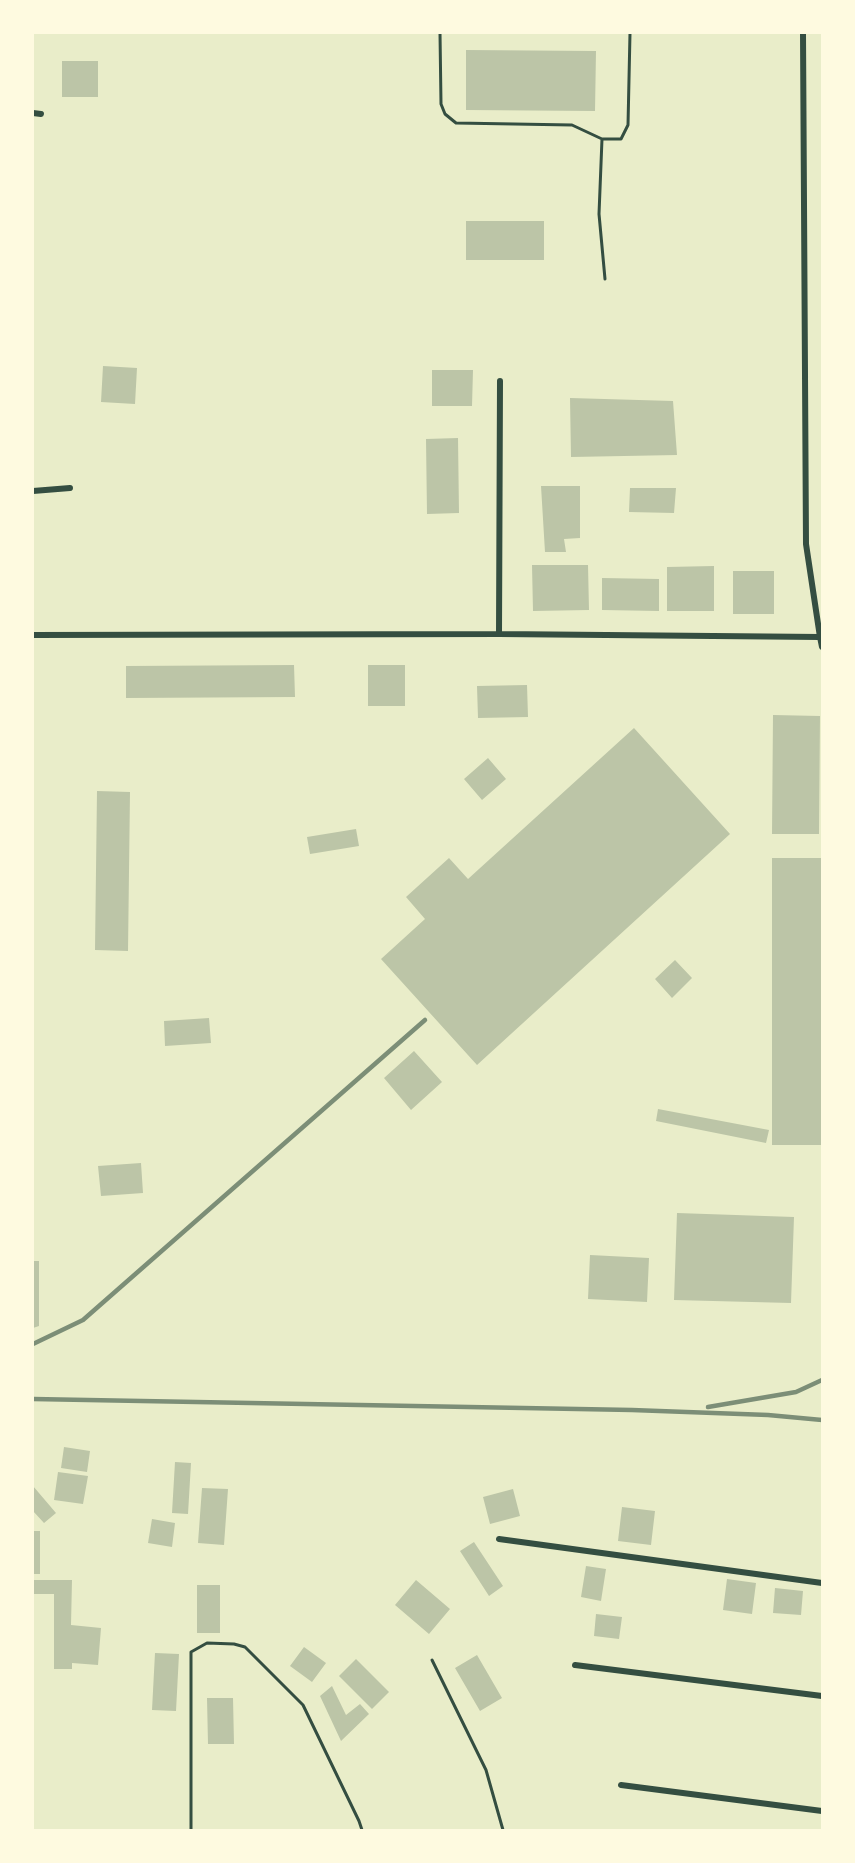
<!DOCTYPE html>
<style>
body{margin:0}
#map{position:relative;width:855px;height:1863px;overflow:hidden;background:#e9edc9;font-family:Lato,sans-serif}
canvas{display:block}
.frame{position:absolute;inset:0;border:34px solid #fefae0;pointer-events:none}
</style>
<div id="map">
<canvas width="855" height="1863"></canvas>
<div class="frame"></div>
</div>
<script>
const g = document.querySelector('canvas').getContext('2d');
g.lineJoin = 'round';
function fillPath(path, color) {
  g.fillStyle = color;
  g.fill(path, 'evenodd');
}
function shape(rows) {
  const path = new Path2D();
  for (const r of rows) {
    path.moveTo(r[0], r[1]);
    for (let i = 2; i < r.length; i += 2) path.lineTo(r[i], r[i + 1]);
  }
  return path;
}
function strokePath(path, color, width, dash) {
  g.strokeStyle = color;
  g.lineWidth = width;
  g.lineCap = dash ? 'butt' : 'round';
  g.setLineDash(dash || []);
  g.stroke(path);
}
fillPath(shape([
 [466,50,596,51,595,111,466,110],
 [62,61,98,61,98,97,62,97],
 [466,221,544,221,544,260,466,260],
 [103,366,137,368,135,404,101,402],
 [432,370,473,370,472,406,432,406],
 [570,398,673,401,677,455,571,457],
 [458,438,459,513,427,514,426,439],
 [541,486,580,486,580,538,564,539,566,552,545,552],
 [630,488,676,488,674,513,629,512],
 [532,565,588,565,589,610,533,611],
 [714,566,714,611,667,611,667,567],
 [733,571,774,571,774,614,733,614],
 [602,578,659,579,659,611,602,610],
 [294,665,295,697,126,698,126,666],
 [368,665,405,665,405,706,368,706],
 [527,685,528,717,478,718,477,686],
 [773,715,820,716,819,834,772,834],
 [634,728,730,834,477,1065,381,959,425,919,406,897,449,858,468,879],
 [488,758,506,779,482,800,464,779],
 [97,791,130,792,128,951,95,950],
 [356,829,359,846,310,854,307,837],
 [772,858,822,858,822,1145,772,1145],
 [675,960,692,978,672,998,655,979],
 [209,1018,211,1043,165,1046,164,1021],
 [414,1051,442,1082,411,1110,384,1078],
 [658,1109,769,1130,766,1143,656,1121],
 [141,1163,143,1193,101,1196,98,1166],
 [677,1213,794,1217,791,1303,674,1300],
 [590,1255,649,1258,647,1302,588,1299],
 [33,1261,39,1261,39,1326,33,1328],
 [64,1447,90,1451,87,1472,61,1468],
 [175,1462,191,1463,188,1514,172,1513],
 [58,1472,88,1476,83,1504,54,1500],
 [33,1486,56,1513,44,1523,33,1511],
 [202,1488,228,1489,224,1545,198,1543],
 [513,1489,520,1516,490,1524,483,1497],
 [622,1507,655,1511,651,1545,618,1541],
 [152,1519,175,1523,172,1547,148,1543],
 [33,1531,40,1531,40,1574,33,1574],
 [474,1542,503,1586,489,1596,460,1551],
 [586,1566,606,1569,601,1601,581,1597],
 [727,1579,756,1583,752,1614,723,1610],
 [33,1580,72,1580,71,1625,101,1628,98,1665,72,1663,72,1669,54,1669,54,1594,33,1594],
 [416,1580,450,1609,429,1634,395,1605],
 [197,1585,220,1585,220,1633,197,1633],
 [775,1588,803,1591,801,1615,773,1613],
 [596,1614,622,1617,619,1639,594,1636],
 [304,1647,326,1663,312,1682,290,1666],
 [155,1653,179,1654,176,1711,152,1710],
 [477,1655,502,1698,480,1711,455,1668],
 [356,1659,389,1692,372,1709,339,1676],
 [332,1686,346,1715,360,1704,369,1714,341,1741,320,1696],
 [207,1698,233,1698,234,1744,208,1744]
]), '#bcc5a7');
strokePath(shape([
 [440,33,441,104,445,114,456,123,572,125,602,139,621,139,628,125,630,33],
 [602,139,599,214,605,279],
 [432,1660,486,1770,503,1830],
 [191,1830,191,1652,207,1643,234,1644,245,1647,303,1705,359,1821,362,1830]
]), '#344e41', 3);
strokePath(shape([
 [803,33,806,544,820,637],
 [33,113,41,114],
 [33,491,70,488],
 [499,634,500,381],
 [33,635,499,634,820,637,822,647],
 [499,1539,822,1583],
 [575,1665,822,1696],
 [621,1785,822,1811]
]), '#344e41', 6);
strokePath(shape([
 [33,1344,83,1320,425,1020],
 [33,1399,632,1410,768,1415,822,1420],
 [708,1407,796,1392,822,1380]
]), '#7c8e77', 4.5);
</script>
